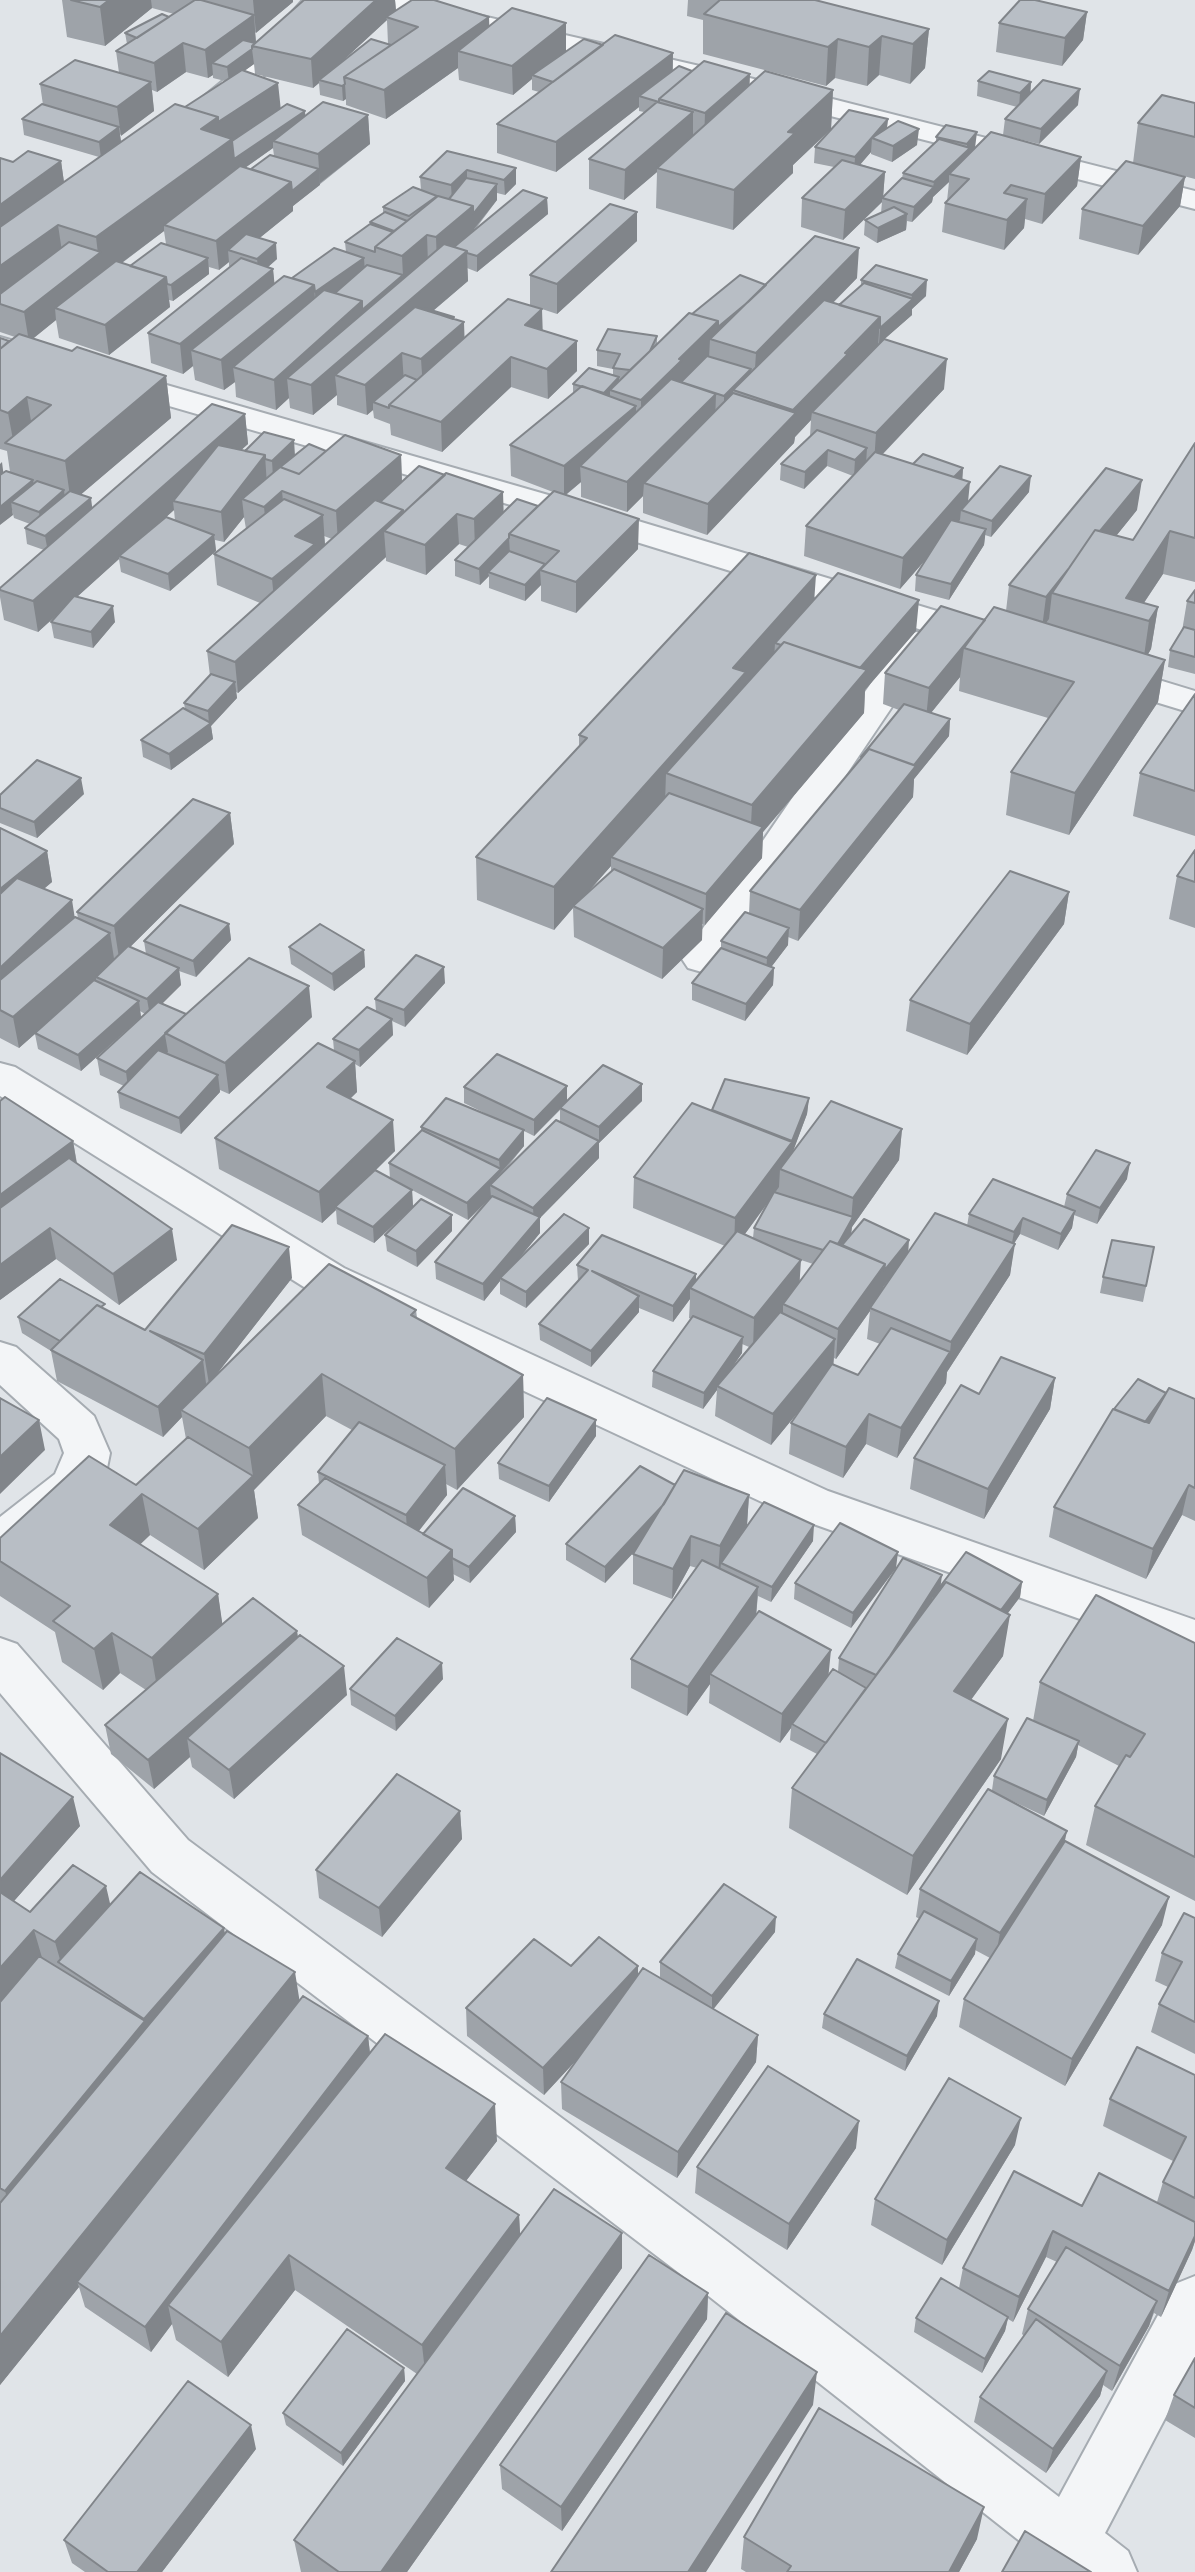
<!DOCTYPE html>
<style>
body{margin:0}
canvas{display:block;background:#e0e4e8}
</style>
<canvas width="1195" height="2572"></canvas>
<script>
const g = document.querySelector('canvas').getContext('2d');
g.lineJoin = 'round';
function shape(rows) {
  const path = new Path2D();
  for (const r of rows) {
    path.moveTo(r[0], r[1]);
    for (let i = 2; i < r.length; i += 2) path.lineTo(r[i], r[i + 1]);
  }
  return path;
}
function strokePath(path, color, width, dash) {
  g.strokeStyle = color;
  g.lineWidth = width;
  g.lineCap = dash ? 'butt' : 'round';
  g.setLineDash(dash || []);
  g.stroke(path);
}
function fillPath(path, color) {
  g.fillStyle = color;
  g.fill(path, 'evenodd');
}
const street = shape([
 [303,0,332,0,271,70,212,118,202,121,192,118,188,112,192,106,251,58,303,0],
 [363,0,413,0,730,73,1195,191,1195,209,717,87,367,6,363,0],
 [0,337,628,518,1000,630,1005,638,1000,646,987,649,974,646,604,532,0,357,0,337],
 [917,632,930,635,935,643,716,968,702,972,688,968,682,959,688,950,904,635,917,632],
 [1103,663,1195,691,1195,714,1090,682,1085,674,1090,666,1103,663],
 [0,1063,15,1067,344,1268,828,1491,1195,1620,1195,1660,794,1517,312,1292,0,1096,0,1063],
 [0,1342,16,1347,94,1416,110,1453,107,1468,87,1500,17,1556,0,1562,0,1517,55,1474,64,1453,59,1439,0,1385,0,1342],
 [0,1638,17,1644,188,1840,727,2241,1059,2497,1175,2284,1195,2276,1195,2361,1105,2533,1128,2551,1137,2572,1059,2572,687,2279,152,1872,0,1693,0,1638]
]);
strokePath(street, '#a6acb2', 4);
fillPath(street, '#f3f5f7');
fillPath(shape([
 [62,0,293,0,293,2,255,33,256,42,304,0,395,0,396,11,489,17,489,26,566,23,566,51,603,45,673,53,673,71,692,71,750,85,833,90,831,129,793,165,793,173,733,230,656,208,657,172,624,200,589,189,589,159,644,112,639,111,639,107,556,172,497,153,497,124,539,92,532,90,532,79,513,95,459,80,458,68,386,119,346,105,346,99,343,101,320,95,319,83,313,88,255,74,254,64,244,71,280,109,305,111,305,116,368,115,370,144,293,206,293,211,259,238,277,259,268,267,273,269,274,284,292,278,346,252,345,242,370,224,370,222,383,213,383,207,421,190,420,177,447,151,516,168,516,184,505,195,497,193,497,200,474,231,547,198,548,214,477,272,467,268,468,281,433,311,454,319,464,338,542,309,542,330,577,341,577,371,548,399,511,387,442,452,391,435,390,424,374,418,373,410,367,415,337,405,337,395,313,415,290,408,289,398,276,410,236,397,235,382,224,390,195,380,193,366,183,374,151,363,148,333,232,266,229,266,229,262,219,270,209,267,209,274,173,301,169,300,170,307,109,355,59,338,56,320,33,338,72,351,166,376,171,418,81,494,92,508,245,414,248,444,241,450,295,455,326,451,401,455,402,481,503,512,538,506,553,492,511,476,510,445,573,393,573,384,613,375,613,369,597,366,597,350,657,336,657,344,692,314,766,285,857,278,833,303,839,305,861,286,861,280,926,296,912,309,912,315,884,339,944,389,883,454,913,464,963,468,962,480,968,503,1029,492,991,537,985,535,984,545,949,600,915,591,916,575,926,559,900,589,804,556,806,526,853,476,827,466,804,489,780,480,781,464,810,436,811,420,795,437,794,443,707,535,643,513,643,496,627,512,581,497,581,482,566,495,638,549,576,613,541,601,541,585,525,601,489,588,489,576,480,585,455,576,455,560,468,547,459,544,426,575,386,561,386,557,238,693,236,692,237,698,211,726,213,739,171,770,143,757,141,740,185,709,184,703,210,676,207,651,260,603,217,585,214,554,246,529,244,517,224,542,215,540,216,551,170,591,121,572,119,559,77,597,115,622,93,648,54,638,51,622,60,612,38,632,4,620,0,597,0,588,44,550,27,544,25,528,30,524,14,518,3,473,10,472,7,451,0,449,0,338,9,341,15,337,0,332,0,158,13,162,61,161,64,182,99,157,24,135,22,119,43,105,40,84,119,73,116,51,127,44,125,33,169,17,174,14,152,8,105,46,67,37],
 [387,20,388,44,338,65],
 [186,72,208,78,213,75,213,78,225,81,185,107,121,141,120,135,154,111,152,90,157,92],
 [273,148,274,156,251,169,245,168],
 [164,231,166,244,130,266,122,263],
 [174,510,175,521,166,517],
 [324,536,332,539,325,545],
 [688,0,815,0,929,29,925,68,910,84,879,75,867,86,835,78,826,86,703,54,703,20,687,16],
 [1087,12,1083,40,1062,66,996,52,999,23],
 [978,81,1031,82,1030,93,1078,105,1039,144,1003,135,1005,119,1017,107,977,96],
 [1195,103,1195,179,1133,163,1138,123],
 [888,119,887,128,917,145,892,162,871,154,871,152,860,164,885,172,883,197,902,178,903,173,936,141,936,137,946,125,975,148,1081,157,1077,186,1042,224,1025,219,1024,228,1004,250,942,232,945,203,947,201,949,182,933,197,932,202,912,222,907,221,906,230,877,243,864,235,865,220,881,213,882,202,843,240,801,227,802,198,834,167,814,163,815,147],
 [1185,177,1180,206,1138,255,1079,239,1082,209],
 [637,212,637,241,557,314,530,305,530,275],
 [1195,443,1195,582,1163,574,1144,603,1158,607,1151,649,1148,654,1165,660,1158,702,1069,835,1006,815,1011,772,1048,718,959,691,960,677,931,713,950,719,949,736,914,779,913,797,798,941,788,937,788,945,771,967,774,968,773,985,745,1021,692,1000,692,983,721,948,721,941,749,914,750,891,861,758,899,710,883,704,885,673,985,620,1006,611,1009,585,1137,510,1116,536,1133,540],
 [1195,590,1195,674,1168,667,1170,650,1182,631,1187,601],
 [814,600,916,631,865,690,864,713,763,832,762,858,705,925,702,924,702,940,662,979,574,937,573,908,554,930,477,900,476,857,579,746,579,735],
 [611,866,611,871,584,896],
 [1195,694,1195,836,1133,816,1140,773],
 [84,794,37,838,0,823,0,795],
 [230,813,234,844,130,947,146,954,144,941,229,924,231,940,196,977,179,971,181,985,162,1003,186,1014,312,1017,229,1094,220,1090,220,1092,181,1134,120,1108,118,1092,124,1086,100,1075,97,1058,145,1014,140,1011,141,1017,81,1071,38,1049,35,1034,19,1048,0,1038,0,828,47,851,52,882,44,889,75,917,78,919,77,912],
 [1195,850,1195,928,1169,919,1177,876],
 [1069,892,1064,924,967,1055,906,1031,910,1000],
 [289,947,364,950,365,967,334,991,291,964],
 [445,983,405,1027,392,1021,393,1035,360,1067,355,1064,357,1092,350,1099,395,1151,375,1171,390,1179,389,1163,421,1131,421,1127,501,1121,464,1103,464,1087,567,1101,642,1101,599,1143,599,1158,540,1218,540,1233,517,1261,589,1228,589,1244,526,1308,500,1294,500,1281,484,1301,436,1279,435,1262,491,1197,468,1220,412,1190,413,1207,374,1243,337,1224,336,1210,322,1223,219,1169,215,1138,334,1051,333,1039,376,1011,375,999],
 [560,1110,560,1122,502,1174,524,1146,524,1131,534,1136],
 [809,1098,807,1114,792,1153,902,1129,899,1160,852,1227,851,1234,908,1253,967,1226,969,1214,1064,1207,1067,1194,1127,1179,1097,1224,1074,1215,1072,1228,1058,1250,1020,1234,1014,1244,1010,1275,947,1372,946,1383,897,1458,866,1444,843,1478,789,1454,791,1423,802,1407,771,1445,715,1416,717,1390,703,1409,652,1387,653,1371,691,1319,689,1318,690,1299,673,1322,639,1308,639,1312,591,1367,540,1340,539,1324,578,1281,577,1265,696,1274,696,1280,725,1246,633,1208,634,1177,712,1110],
 [767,1204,754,1228,753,1238,745,1234],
 [795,1258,813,1264,800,1282],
 [870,1311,867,1339,880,1344,858,1375,833,1365,834,1358,836,1359],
 [742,1344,749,1347,731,1369,742,1353],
 [73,1141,77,1163,177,1260,119,1305,56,1259,0,1300],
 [452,1215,452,1231,417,1267,387,1251,385,1235],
 [1154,1247,1143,1302,1100,1293,1103,1277],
 [292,1278,212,1380,416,1310,417,1318,523,1375,524,1417,457,1490,446,1484,447,1495,418,1531,423,1534,515,1516,516,1532,470,1583,453,1574,454,1580,429,1608,302,1535,298,1505,319,1484,318,1472,352,1430,326,1416,254,1490,258,1518,204,1570,150,1535,140,1544,218,1594,222,1624,297,1631,298,1637,347,1695,234,1799,192,1767,190,1757,154,1789,111,1754,105,1725,146,1690,120,1673,103,1690,62,1662,55,1632,0,1596,0,1538,136,1485,186,1439,182,1417,163,1437,57,1381,51,1351,22,1333,18,1317,106,1310,145,1330],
 [1055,1378,1050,1409,984,1519,910,1489,914,1458,979,1394],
 [1166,1393,1195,1399,1195,1521,1182,1515,1146,1579,1049,1537,1054,1507,1114,1409],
 [596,1436,549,1502,499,1479,498,1463],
 [675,1485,749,1495,747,1525,813,1541,771,1602,758,1596,756,1615,828,1675,838,1672,839,1658,941,1586,1022,1582,1020,1597,1008,1613,1003,1656,971,1700,1001,1759,907,1895,789,1828,792,1788,817,1754,790,1740,791,1728,780,1743,709,1703,710,1684,687,1716,631,1688,631,1659,697,1568,690,1566,672,1599,633,1584,633,1554,635,1551,605,1583,566,1560,566,1544],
 [896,1568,851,1628,794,1599,795,1583],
 [1195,1643,1195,1901,1086,1845,1095,1806,1119,1766,1078,1745,1076,1757,1044,1816,1008,1799,1065,1842,1162,1925,1065,2086,959,2027,964,1999,990,1958,975,1950,975,1954,949,1996,895,1968,898,1954,920,1919,916,1917,920,1889,992,1790,994,1776,1033,1721,1040,1682],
 [443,1679,396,1731,351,1705,350,1689],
 [0,1753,80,1826,14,1901,30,1912,110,1905,225,1934,300,2001,368,2036,370,2053,497,2141,466,2181,519,2215,520,2235,622,2268,407,2572,301,2572,294,2540,417,2374,295,2290,228,2377,176,2340,172,2324,151,2352,85,2307,79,2287,0,2385],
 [460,1811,462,1839,382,1937,319,1898,316,1870],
 [1195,1918,1195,2054,1151,2032,1159,2004,1168,1987,1155,1981,1162,1953],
 [775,1932,713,2009,758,2035,756,2062,677,2178,562,2109,561,2082,578,2058,544,2095,467,2036,466,2008,571,1966,638,1966,638,1975,677,1988,660,1977,660,1962],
 [824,2014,937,2016,905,2071,822,2028],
 [1195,2075,1195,2241,1192,2250,1161,2317,1154,2313,1149,2326,1112,2391,1103,2385,1100,2396,1046,2473,974,2422,980,2397,1024,2336,1022,2334,1028,2309,1057,2262,1046,2257,1013,2322,1008,2319,1005,2331,982,2373,914,2332,916,2318,959,2288,963,2268,1082,2206,1157,2202,1163,2182,1173,2161,1103,2126,1110,2099],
 [1015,2145,942,2265,871,2225,875,2199],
 [856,2148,787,2250,695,2193,697,2167],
 [708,2293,707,2319,562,2531,502,2489,500,2465],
 [1195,2358,1195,2438,1165,2420,1174,2395],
 [404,2368,405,2381,343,2466,286,2425,283,2413],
 [256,2449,162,2572,85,2572,72,2563,64,2540],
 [744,2537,977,2539,959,2572,746,2572,741,2569]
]), '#9ea3a9');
fillPath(shape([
 [109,0,151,0,152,8,105,46,100,7],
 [253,0,293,0,293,2,256,33],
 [376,0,395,0,396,11,386,17,387,20,321,81,319,80,319,83,313,88,311,59],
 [1087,12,1083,40,1062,66,1065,38],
 [254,15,256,44,212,63,213,75,208,78,205,50],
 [489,17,490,46,458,51,458,68,386,119,384,90],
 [566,23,566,51,532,75,532,79,513,95,512,66],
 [929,29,925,68,910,84,913,44],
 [882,36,879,75,867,86,869,47],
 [838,39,835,78,826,86,828,47],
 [183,43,186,72,157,92,154,63],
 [252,49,254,64,229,82,227,67],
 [673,53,672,81,639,96,639,107,556,172,556,142],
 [750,74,749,103,704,142,705,113],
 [151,82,154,111,121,136,117,107],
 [1031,82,1030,97,1019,108,1020,93],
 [278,83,281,111,305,111,306,126,273,141,273,148,164,225,164,231,104,276,55,308,56,320,29,342,24,312,98,254,96,237,201,129,218,117],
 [345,84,346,99,343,101,342,86],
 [1080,89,1078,105,1039,144,1041,129],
 [833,90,831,129,793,165,793,173,733,230,734,190,788,132],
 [693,112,693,141,657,168,657,172,624,200,625,170],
 [368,115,370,144,320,183,318,154],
 [888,119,886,134,872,138,871,152,854,172,855,157],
 [119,127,121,142,101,158,99,142],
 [919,129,917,145,892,162,893,146],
 [977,132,975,148,949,174,949,182,933,197,932,202,912,222,914,207,933,187,934,182,967,151,967,144],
 [1081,157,1077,186,1042,224,1045,194],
 [61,161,65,190,0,238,0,205],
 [516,168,516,184,505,195,504,180],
 [319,169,320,185,293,206,293,211,240,254,228,250,229,262,219,270,216,241,291,182],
 [467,170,467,185,452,201,451,185],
 [885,172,883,198,882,198,882,202,843,240,845,210],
 [1185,177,1180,206,1138,255,1143,226],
 [497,184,497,200,474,229,474,235,437,267,436,237],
 [547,198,548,214,477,272,477,256],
 [1027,199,1024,228,1004,250,1007,220],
 [637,212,637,241,557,314,557,284],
 [907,214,906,230,877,243,878,228],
 [58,225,64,265,0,304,0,266],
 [427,235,428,264,287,378,289,398,276,410,274,380,362,301,403,276,402,256],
 [276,243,277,259,259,275,257,259],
 [859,248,857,278,754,383,756,353],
 [467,251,468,281,421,321,335,375,337,395,313,415,311,385],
 [208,258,209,274,173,301,171,285],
 [364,258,365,274,316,308,315,292],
 [273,269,276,298,191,350,193,366,183,374,180,344],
 [166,277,170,307,109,355,105,325],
 [927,280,926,296,912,309,912,315,879,344,880,328,911,301,912,295],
 [314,285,316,314,233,367,235,382,224,390,221,360],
 [768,285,710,339,709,358,641,430,641,400,679,359,718,321],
 [542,309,543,339,525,325],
 [454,317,454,330,464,322,465,352,423,389,421,359],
 [880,317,878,347,812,412,811,420,795,437,794,443,707,535,708,504,793,416,793,410],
 [577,341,577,371,548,399,547,369],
 [402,353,404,383,373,402,373,410,367,415,365,385],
 [511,357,511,387,442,452,441,422],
 [947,359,944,389,874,463,876,433],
 [751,369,750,385,733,390,733,403,724,412,724,396],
 [166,376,171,418,71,503,65,461],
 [619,377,619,392,610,390,610,402,604,408,604,393],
 [716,394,715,424,644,483,643,496,627,512,627,482],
 [27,397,34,439,14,445,8,413],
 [636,406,636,436,580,466,581,482,564,496,564,466],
 [245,414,248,444,182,503,173,501,174,510,122,557,119,556,119,559,38,632,33,601],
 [294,440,295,456,273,477,272,461],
 [867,448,866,464,854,476,855,460],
 [828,450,827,466,804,489,805,472],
 [265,455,267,486,242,499,244,517,224,542,221,512],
 [401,455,402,485,338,542,336,511],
 [2,462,4,478,0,482,0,464],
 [963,468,962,484,945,486],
 [1031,476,1029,492,991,537,992,521],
 [33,480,36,497,11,502,13,515,0,525,0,507],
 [1142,480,1137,510,1067,597,1052,593,1049,619,1042,628,1046,597],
 [970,482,967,512,961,510,960,520,900,589,903,558],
 [64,490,66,507,41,528,39,512],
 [282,491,285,521,267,537,264,507],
 [503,492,504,523,475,550,474,519],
 [91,498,93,514,48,552,45,536],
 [403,510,403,514,384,531,386,557,238,693,235,662],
 [457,514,459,544,426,575,425,545],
 [323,515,325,545,315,553,317,575,275,609,272,579,295,536],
 [639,519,638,549,576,613,576,582],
 [986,529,984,545,949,600,951,584],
 [1170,531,1163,574,1135,616,1126,598],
 [214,535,216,551,170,591,168,574],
 [509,538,510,554,488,572,489,576,480,585,479,569],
 [545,564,540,570,541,585,525,601,525,585],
 [816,575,813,617,775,643,774,661,666,773,665,804,611,857,611,866,575,907,573,906,573,908,554,930,554,887,733,668],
 [919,600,916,631,865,690,864,713,763,832,762,858,705,925,706,894,750,843,752,805,857,672],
 [113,606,115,622,93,648,91,632],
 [1158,607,1151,649,1143,663,1149,621],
 [985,620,964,648,960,677,926,719,929,688],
 [1165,660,1158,702,1069,835,1075,793],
 [235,682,237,698,211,726,213,739,171,770,169,754,209,724,208,711],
 [950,719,949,736,914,779,913,797,798,941,800,910],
 [81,778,84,794,37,838,34,822],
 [230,813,234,844,119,958,114,926],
 [47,851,52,882,0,925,0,889],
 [1069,892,1064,924,967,1055,970,1024],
 [72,900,77,932,0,1005,0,968],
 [703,909,702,940,662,979,663,948],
 [229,924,231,940,196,977,193,961],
 [789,928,788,945,766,974,767,958],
 [110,933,115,965,96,977,96,980,19,1048,13,1017],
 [364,950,365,967,334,991,332,974],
 [444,967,445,983,405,1027,404,1010],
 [179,968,181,985,150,1016,147,999],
 [774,968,773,985,745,1021,746,1004],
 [309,986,312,1017,229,1094,225,1063],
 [139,1001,141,1017,81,1071,78,1055],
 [392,1019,393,1035,360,1067,359,1050],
 [165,1035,168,1052,128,1088,126,1072],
 [355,1061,357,1092,330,1118,327,1087],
 [218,1075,220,1092,181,1134,179,1118],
 [642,1084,642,1101,599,1143,599,1127],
 [567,1086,567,1102,534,1136,534,1120],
 [809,1098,807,1114,791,1157,780,1169,779,1187,734,1249,735,1218],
 [393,1120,395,1151,337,1208,335,1207,336,1210,322,1223,319,1192],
 [902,1129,899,1160,852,1227,851,1234,832,1270,833,1253,851,1221,853,1198],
 [524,1130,524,1146,490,1185,491,1197,468,1220,467,1203,500,1171,499,1160],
 [73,1141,78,1172,0,1231,0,1195],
 [599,1141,599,1158,540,1218,540,1233,502,1279,500,1278,500,1281,484,1301,483,1284,534,1224,533,1208],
 [1130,1163,1127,1179,1097,1224,1100,1208],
 [412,1190,413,1207,374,1243,373,1227],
 [1075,1211,1072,1228,1058,1250,1061,1234],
 [452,1215,452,1231,417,1267,416,1251],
 [1023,1218,1020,1234,1011,1248,1014,1232],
 [50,1228,56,1259,0,1300,0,1265],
 [589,1228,589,1244,526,1308,526,1292],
 [172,1229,177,1260,119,1305,113,1274],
 [909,1240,908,1256,883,1287,882,1295,870,1308,870,1311,836,1359,838,1329,885,1264],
 [1015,1244,1010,1275,947,1372,946,1383,897,1458,901,1428,950,1352,951,1342],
 [289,1247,292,1278,209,1384,204,1354],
 [801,1260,799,1291,783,1304,783,1312,753,1349,754,1318],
 [696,1274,696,1290,690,1288,690,1299,673,1322,673,1306],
 [639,1296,639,1312,591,1367,591,1351],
 [743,1337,742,1353,719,1387,717,1386,717,1390,703,1409,704,1393],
 [835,1339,833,1370,771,1445,773,1414],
 [203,1360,207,1391,181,1410,182,1417,163,1437,158,1407],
 [322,1374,326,1416,254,1490,258,1518,204,1570,198,1529,253,1476,249,1448],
 [523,1375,524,1417,457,1490,455,1449],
 [1055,1378,1050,1409,984,1519,988,1489],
 [1167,1394,1136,1446,1139,1430],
 [869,1414,866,1444,843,1478,846,1447],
 [39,1420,45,1450,0,1494,0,1457],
 [596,1420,596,1436,549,1502,549,1486],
 [445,1465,447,1495,408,1545,406,1515],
 [1189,1485,1182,1515,1146,1579,1153,1549],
 [679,1488,679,1504,605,1583,605,1567],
 [142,1494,150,1535,118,1566,110,1525],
 [749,1495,747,1525,721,1563,720,1573,718,1576,720,1546],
 [515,1516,516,1532,470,1583,469,1567],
 [814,1525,813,1541,771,1602,772,1587],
 [691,1536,690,1566,672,1599,673,1569],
 [452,1550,454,1580,429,1608,427,1578],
 [898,1552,896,1568,851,1628,853,1613],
 [942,1575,940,1591,933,1596,932,1603,877,1676],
 [1022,1582,1020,1597,986,1642,989,1626],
 [758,1587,756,1617,710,1674,710,1684,687,1716,688,1687],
 [218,1594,224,1635,159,1699,152,1658],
 [1010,1615,1003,1656,948,1731,954,1691],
 [297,1631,300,1661,187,1738,190,1757,154,1789,148,1760],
 [112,1633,120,1673,103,1690,94,1649],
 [831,1650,828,1680,792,1724,791,1728,780,1743,782,1714],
 [442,1663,443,1679,396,1731,395,1716],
 [344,1666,347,1695,234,1799,229,1770],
 [1008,1719,1001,1759,907,1895,913,1856],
 [1079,1741,1076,1757,1044,1816,1047,1800],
 [73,1797,80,1826,0,1917,0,1880],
 [460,1811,462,1839,382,1937,379,1908],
 [1067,1831,1061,1859,995,1961,1000,1933],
 [106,1886,115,1925,61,1963,55,1942],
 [1169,1897,1162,1925,1065,2086,1072,2059],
 [776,1917,775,1932,712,2011,712,1996],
 [224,1928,229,1956,16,2227,5,2191,144,2022,144,2019],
 [34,1930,45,1968,0,2019,0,1968],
 [977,1939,975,1954,949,1996,951,1981],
 [638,1966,638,1994,544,2095,543,2068],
 [295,1972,301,2010,77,2282,79,2287,0,2385,0,2336],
 [939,2001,937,2016,905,2071,907,2056],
 [758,2035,756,2062,677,2178,678,2152],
 [368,2036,371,2063,168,2305,172,2324,151,2352,145,2327],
 [495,2104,497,2141,448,2204,446,2168],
 [1021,2118,1015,2145,942,2265,947,2240],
 [859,2121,856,2148,787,2250,789,2224],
 [519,2215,521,2250,426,2380,422,2345],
 [1053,2231,1046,2257,1013,2322,1019,2297],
 [622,2233,622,2268,407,2572,381,2572],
 [1195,2236,1195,2241,1192,2250,1161,2317,1169,2291],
 [289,2255,295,2290,228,2377,221,2342],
 [708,2293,707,2319,562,2531,561,2507],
 [1157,2301,1149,2326,1112,2391,1120,2366],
 [1008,2317,1005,2331,982,2373,985,2359],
 [404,2368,405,2381,343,2466,341,2453],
 [1107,2371,1100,2396,1046,2473,1053,2449],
 [817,2372,813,2405,706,2572,688,2572],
 [251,2425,256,2449,162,2572,137,2572],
 [984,2507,977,2539,959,2572,949,2572]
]), '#81858a');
const building = shape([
 [71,0,109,0,100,7,71,0],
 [195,0,201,0,254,15,205,50,183,43,154,63,116,51,195,0],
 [304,0,376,0,311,59,252,46,304,0],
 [412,0,434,0,489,17,384,90,344,77,418,27,386,17,412,0],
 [720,0,815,0,929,29,913,44,882,36,869,47,838,39,828,47,704,14,720,0],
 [1020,0,1035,0,1087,12,1065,38,999,23,1020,0],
 [512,8,566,23,512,66,458,51,512,8],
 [162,14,169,17,137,38,125,33,162,14],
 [615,35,673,53,556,142,497,124,615,35],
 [371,39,391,45,344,77,345,84,342,86,319,80,371,39],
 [584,39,603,45,553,82,532,75,584,39],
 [243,40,255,43,252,46,252,49,227,67,212,63,243,40],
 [75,60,151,82,117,107,40,84,75,60],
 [704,61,750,74,705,113,659,99,704,61],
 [679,66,692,71,659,99,659,102,639,96,679,66],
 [242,70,278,83,218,122,218,117,185,107,242,70],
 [765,71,833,90,788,132,795,133,734,190,657,168,765,71],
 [989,71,1031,82,1020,93,978,81,989,71],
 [1043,80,1080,89,1041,129,1005,119,1043,80],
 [1162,95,1195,103,1195,137,1138,123,1162,95],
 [323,102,368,115,318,154,273,141,323,102],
 [657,102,693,112,625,170,589,159,657,102],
 [42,104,119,127,99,142,22,119,42,104],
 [175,104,218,117,201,129,232,139,96,237,58,225,0,266,0,227,175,104],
 [287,104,305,111,234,159,232,141,287,104],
 [849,110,888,119,855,157,815,147,849,110],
 [898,121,919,129,893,146,872,138,898,121],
 [946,125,977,132,967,144,936,137,946,125],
 [991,132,1081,157,1045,194,1011,185,1004,193,1027,199,1007,220,945,203,969,179,949,174,991,132],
 [939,139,970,148,934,182,903,173,939,139],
 [28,151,61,161,0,205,0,158,13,162,28,151],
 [447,151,516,168,504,180,467,170,451,185,420,177,447,151],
 [270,155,319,169,292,191,291,182,251,169,270,155],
 [842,160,885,172,845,210,802,198,842,160],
 [1126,161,1185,177,1143,226,1082,209,1126,161],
 [240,166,291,182,216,241,164,225,240,166],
 [466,178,497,184,473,214,473,206,449,199,466,178],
 [902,178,934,187,914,207,882,198,902,178],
 [413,187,437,196,409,216,383,207,413,187],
 [523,190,547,198,477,256,467,253,467,251,454,247,523,190],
 [438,196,473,206,436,237,427,235,402,256,375,247,438,196],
 [610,204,637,212,557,284,530,275,610,204],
 [894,207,907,214,878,228,865,220,894,207],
 [385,212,407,221,394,231,370,222,385,212],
 [370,224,393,232,375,247,375,252,345,242,370,224],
 [246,234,276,243,257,259,228,250,246,234],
 [815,236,859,248,756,353,710,339,815,236],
 [69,242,101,252,24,312,0,304,0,294,69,242],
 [161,243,208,258,171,285,167,284,166,277,130,266,161,243],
 [444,244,467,251,311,385,287,378,444,244],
 [334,248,364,258,315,292,314,285,292,278,334,248],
 [241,258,273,269,180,344,148,333,241,258],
 [116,261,166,277,105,325,55,308,116,261],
 [367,265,403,275,362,310,362,301,335,293,367,265],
 [876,265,927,280,912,295,861,280,876,265],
 [740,275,766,285,748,302,718,327,718,321,692,314,740,275],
 [284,276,314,285,221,360,191,350,284,276],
 [864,283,913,299,880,328,880,317,839,305,864,283],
 [324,290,362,301,274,380,233,367,324,290],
 [508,299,542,309,525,325,577,341,547,369,511,357,441,422,389,405,508,299],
 [824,300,880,317,845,353,848,354,793,410,733,390,824,300],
 [415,307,464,322,421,359,402,353,365,385,335,375,415,307],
 [424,308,454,317,453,319,423,309,424,308],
 [689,313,718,321,679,359,682,360,641,400,610,390,689,313],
 [608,329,657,336,650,351,630,370,613,368,620,354,597,350,608,329],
 [19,334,72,351,77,347,166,376,65,461,5,443,51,405,27,397,8,413,0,410,0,349,19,334],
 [0,338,9,341,0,349,0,338],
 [884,339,947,359,876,433,812,412,884,339],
 [707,356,751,369,724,396,681,382,707,356],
 [589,368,619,377,604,393,573,384,589,368],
 [405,375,417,380,389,405,389,408,373,402,405,375],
 [671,379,716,394,627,482,580,466,671,379],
 [582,386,636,406,564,466,510,445,582,386],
 [733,393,796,413,708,504,644,483,733,393],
 [212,404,245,414,33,601,0,590,0,588,212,404],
 [817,430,867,448,855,460,828,450,805,472,781,464,817,430],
 [264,432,294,440,272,461,265,459,265,455,245,451,264,432],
 [345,435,401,455,336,511,282,491,264,507,242,499,280,467,299,474,345,435],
 [1195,443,1195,538,1170,531,1126,598,1158,607,1149,621,1052,593,1095,530,1133,540,1195,443],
 [309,444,326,451,299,474,280,467,274,472,309,444],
 [218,445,265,455,221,512,173,501,218,445],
 [875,452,970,482,903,558,806,526,875,452],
 [923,454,963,468,954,477,913,464,923,454],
 [419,466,445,475,403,513,403,510,380,502,419,466],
 [1000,466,1031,476,992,521,961,510,1000,466],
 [1106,468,1142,480,1100,531,1095,530,1069,568,1046,597,1009,585,1106,468],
 [6,471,33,480,0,507,0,475,6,471],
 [446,473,503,492,474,519,457,514,425,545,384,531,446,473],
 [37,481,64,490,39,512,11,502,37,481],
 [70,491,91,498,45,536,25,528,70,491],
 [554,491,639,519,576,582,540,570,559,551,509,534,554,491],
 [284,499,323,515,295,536,315,544,272,579,214,554,284,499],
 [517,499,538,506,509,534,509,538,479,569,455,560,517,499],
 [375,500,403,510,235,662,207,651,375,500],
 [166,517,214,535,168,574,119,556,166,517],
 [951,520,986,529,951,584,916,575,951,520],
 [509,551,545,564,525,585,488,572,509,551],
 [749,553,816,575,733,668,746,672,554,887,476,857,587,738,579,735,749,553],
 [838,573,919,600,860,668,784,642,781,645,775,643,838,573],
 [1195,590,1195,603,1187,601,1195,590],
 [74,596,113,606,91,632,51,622,74,596],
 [941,606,985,620,929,688,885,673,941,606],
 [994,607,1165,660,1075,793,1011,772,1074,682,964,648,994,607],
 [1184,627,1195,630,1195,657,1170,650,1184,627],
 [784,642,867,670,752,805,666,773,784,642],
 [211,674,235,682,208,711,184,703,211,674],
 [1195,694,1195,791,1140,773,1195,694],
 [904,704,950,719,914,765,869,749,861,757,904,704],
 [183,708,211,723,169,754,141,740,183,708],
 [869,749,916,766,800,910,750,891,869,749],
 [37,760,81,778,34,822,0,808,0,795,37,760],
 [669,793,763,827,706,894,611,857,669,793],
 [193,799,230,813,114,926,77,912,193,799],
 [0,828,47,851,0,889,0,828],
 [1195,850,1195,882,1177,876,1195,850],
 [614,869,703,909,663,948,573,906,614,869],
 [1010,871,1069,892,970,1024,910,1000,1010,871],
 [17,878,72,900,0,968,0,894,17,878],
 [180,905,229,924,193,961,144,941,180,905],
 [745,912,789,928,767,958,721,941,745,912],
 [75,917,110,933,13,1017,0,1010,0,980,75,917],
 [320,924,364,950,332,974,289,947,320,924],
 [128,946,179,968,147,999,96,977,128,946],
 [721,948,774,968,746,1004,692,983,721,948],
 [416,955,444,967,404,1010,375,999,416,955],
 [249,958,309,986,225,1063,165,1033,249,958],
 [94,980,139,1001,78,1055,35,1033,94,980],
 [158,1002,186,1014,126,1072,97,1058,158,1002],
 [367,1007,392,1019,359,1050,333,1039,367,1007],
 [318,1043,355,1061,327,1087,393,1120,319,1192,215,1138,318,1043],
 [158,1050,218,1075,179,1118,118,1092,158,1050],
 [497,1054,567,1086,534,1120,464,1087,497,1054],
 [603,1065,642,1084,599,1127,560,1108,603,1065],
 [725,1079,809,1098,792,1141,712,1110,725,1079],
 [5,1097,73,1141,0,1195,0,1101,5,1097],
 [446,1098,524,1130,499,1160,421,1127,446,1098],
 [831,1101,902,1129,853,1198,780,1169,831,1101],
 [692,1103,792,1142,735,1218,634,1177,692,1103],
 [556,1120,599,1141,533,1208,490,1185,556,1120],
 [422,1130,501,1169,467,1203,389,1163,422,1130],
 [1096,1150,1130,1163,1100,1208,1067,1194,1096,1150],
 [69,1158,172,1229,113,1274,50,1228,0,1265,0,1208,69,1158],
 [375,1170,412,1190,373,1227,335,1207,375,1170],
 [993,1179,1075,1211,1061,1234,1023,1218,1014,1232,969,1214,993,1179],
 [774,1192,853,1217,838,1244,830,1241,823,1250,754,1228,774,1192],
 [492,1196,540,1217,483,1284,435,1262,492,1196],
 [421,1199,452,1215,416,1251,385,1235,421,1199],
 [935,1213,1015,1244,951,1342,870,1308,935,1213],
 [564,1214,589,1228,526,1292,500,1278,564,1214],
 [864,1219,909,1240,884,1271,885,1264,842,1245,864,1219],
 [232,1225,289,1247,204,1354,150,1331,203,1360,158,1407,51,1350,97,1305,145,1330,232,1225],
 [737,1231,801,1260,754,1318,690,1288,737,1231],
 [602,1235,696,1274,673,1306,592,1271,639,1296,591,1351,539,1324,588,1270,577,1265,602,1235],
 [1112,1240,1154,1247,1146,1286,1103,1277,1112,1240],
 [830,1241,885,1264,838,1329,783,1304,830,1241],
 [329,1264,416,1310,411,1315,523,1375,455,1449,322,1374,249,1448,181,1410,329,1264],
 [60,1279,105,1304,101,1307,97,1305,60,1341,18,1317,60,1279],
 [780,1312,835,1339,773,1414,717,1386,780,1312],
 [693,1316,743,1337,704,1393,653,1371,693,1316],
 [891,1328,950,1352,901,1428,869,1414,846,1447,791,1423,832,1364,858,1375,891,1328],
 [1001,1357,1055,1378,988,1489,914,1458,961,1385,979,1394,1001,1357],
 [1138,1379,1166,1393,1145,1422,1114,1409,1138,1379],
 [1169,1388,1195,1399,1195,1488,1189,1485,1153,1549,1054,1507,1113,1409,1149,1423,1169,1388],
 [0,1398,39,1420,0,1457,0,1398],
 [547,1398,596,1420,549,1486,498,1463,547,1398],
 [359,1422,445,1465,406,1515,318,1472,359,1422],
 [188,1437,253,1476,198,1529,142,1494,110,1525,218,1594,152,1658,112,1633,94,1649,53,1621,70,1606,0,1561,0,1538,89,1456,136,1485,188,1437],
 [640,1466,675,1485,664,1504,605,1567,566,1544,640,1466],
 [684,1470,749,1495,720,1546,691,1536,673,1569,633,1554,684,1470],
 [325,1478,452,1550,427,1578,298,1505,325,1478],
 [463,1488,515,1516,469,1567,452,1558,452,1550,423,1534,463,1488],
 [764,1502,814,1525,772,1587,721,1563,764,1502],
 [840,1523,898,1552,853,1613,795,1583,840,1523],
 [966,1552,1022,1582,1001,1610,946,1582,934,1597,933,1596,966,1552],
 [903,1558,942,1575,890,1656,876,1675,839,1658,903,1558],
 [702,1560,758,1587,688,1687,631,1659,702,1560],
 [946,1582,1010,1615,954,1691,1008,1719,913,1856,792,1788,946,1582],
 [1096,1595,1195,1643,1195,1857,1095,1806,1126,1755,1130,1757,1145,1734,1040,1682,1096,1595],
 [253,1598,297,1631,148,1760,105,1725,253,1598],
 [759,1611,831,1650,782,1714,710,1674,759,1611],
 [300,1635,344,1666,229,1770,187,1738,300,1635],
 [397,1638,442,1663,395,1716,350,1689,397,1638],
 [833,1669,866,1688,826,1743,792,1724,833,1669],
 [1027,1718,1079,1741,1047,1800,994,1776,1027,1718],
 [0,1753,73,1797,0,1880,0,1753],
 [397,1774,460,1811,379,1908,316,1870,397,1774],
 [988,1789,1067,1831,1000,1933,920,1889,988,1789],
 [1065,1841,1169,1897,1072,2059,964,1999,1065,1841],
 [73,1865,106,1886,55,1942,34,1930,0,1968,0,1892,30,1912,73,1865],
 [140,1872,224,1928,144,2019,58,1962,140,1872],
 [724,1884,776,1917,712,1996,660,1962,724,1884],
 [924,1911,977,1939,951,1981,898,1954,924,1911],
 [1184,1913,1195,1918,1195,2022,1159,2004,1182,1962,1162,1953,1184,1913],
 [227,1931,295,1972,0,2336,0,2203,227,1931],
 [599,1937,638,1966,543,2068,466,2008,534,1939,571,1966,599,1937],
 [39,1956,145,2021,5,2191,0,2188,0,2002,39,1956],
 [857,1959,939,2001,907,2056,824,2014,857,1959],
 [643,1968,758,2035,678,2152,561,2082,643,1968],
 [303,1996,368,2036,145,2327,77,2282,303,1996],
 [385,2034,495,2104,446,2168,519,2215,422,2345,289,2255,221,2342,168,2305,385,2034],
 [1137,2047,1195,2075,1195,2198,1163,2182,1186,2137,1110,2099,1137,2047],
 [768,2066,859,2121,789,2224,697,2167,768,2066],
 [949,2078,1021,2118,947,2240,875,2199,949,2078],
 [1014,2171,1082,2206,1099,2173,1195,2222,1195,2236,1169,2291,1053,2231,1019,2297,963,2268,1014,2171],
 [554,2189,622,2233,381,2572,339,2572,294,2540,554,2189],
 [1066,2247,1157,2301,1120,2366,1028,2309,1066,2247],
 [649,2255,708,2293,561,2507,500,2465,649,2255],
 [941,2278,1008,2317,985,2359,916,2318,941,2278],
 [726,2313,817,2372,688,2572,551,2572,726,2313],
 [1036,2319,1107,2371,1053,2449,980,2397,1036,2319],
 [347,2329,404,2368,341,2453,283,2413,347,2329],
 [1195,2358,1195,2408,1174,2395,1195,2358],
 [188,2381,251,2425,137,2572,108,2572,64,2540,188,2381],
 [819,2408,984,2507,949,2572,787,2572,791,2566,744,2537,819,2408],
 [1025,2531,1091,2572,1002,2572,1025,2531]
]);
fillPath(building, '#b8bec5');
strokePath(building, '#81858a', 2);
</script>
